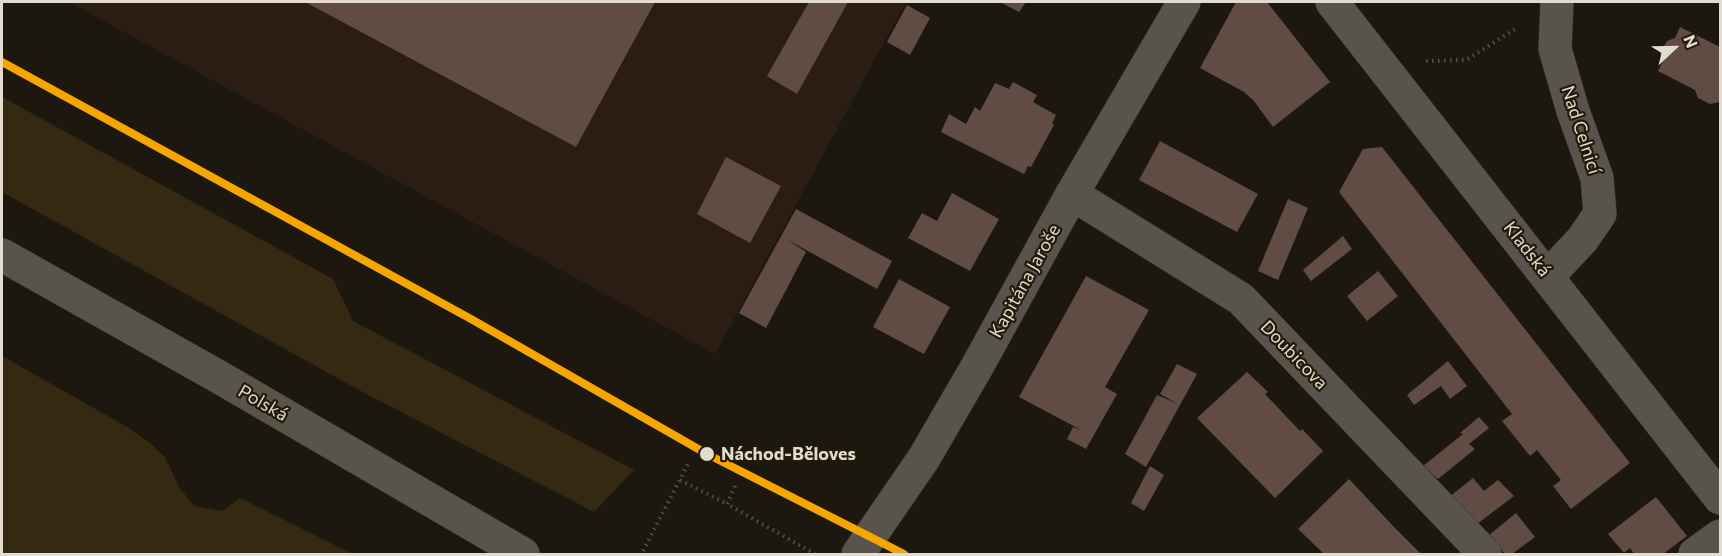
<!DOCTYPE html>
<meta charset="utf-8">
<style>
body{margin:0}
#map{position:relative;width:1722px;height:556px;overflow:hidden;background:#1d180f;font-family:Commissioner,sans-serif}
canvas{display:block}
.frame{position:absolute;inset:0;border:3px solid #e1dbd0;pointer-events:none}
.north{position:absolute;left:1644px;top:18px;width:60px;height:60px;-webkit-text-stroke:4px #231a09;paint-order:stroke;rotate:68deg;font-size:16px;font-weight:700;line-height:24px;text-align:center;color:#e1dbd0}
.north::after{content:'';display:block;margin:auto;width:21px;height:27px;background:#e1dbd0;clip-path:polygon(50% 0,100% 100%,50% 72%,0 100%)}
</style>
<div id="map">
<canvas width="1722" height="556"></canvas>
<div class="frame"></div>
<div class="north">N</div>
</div>
<script>
const g = document.querySelector('canvas').getContext('2d');
g.lineJoin = 'round';
function fillPath(path, color) {
  g.fillStyle = color;
  g.fill(path, 'evenodd');
}
function shape(rows) {
  const path = new Path2D();
  for (const r of rows) {
    path.moveTo(r[0], r[1]);
    for (let i = 2; i < r.length; i += 2) path.lineTo(r[i], r[i + 1]);
  }
  return path;
}
function strokePath(path, color, width, dash) {
  g.strokeStyle = color;
  g.lineWidth = width;
  g.lineCap = dash ? 'butt' : 'round';
  g.setLineDash(dash || []);
  g.stroke(path);
}
function write(font, color, halo, rows, align = 'center') {
  g.font = font + ' Commissioner,sans-serif';
  g.lineWidth = 4.5;
  g.setLineDash([]);
  g.textBaseline = 'middle';
  g.strokeStyle = halo;
  g.fillStyle = color;
  for (const [text, x, y, turn = 0] of rows) {
    g.save();
    g.translate(x, y);
    g.rotate((+turn || 0) * Math.PI / 180);
    g.textAlign = isNaN(turn) ? turn : align;
    if (halo) g.strokeText(text, 0, 0);
    g.fillText(text, 0, 0);
    g.restore();
  }
}
fillPath(shape([
 [69,2,906,2,715,354]
]), '#2c1d14');
fillPath(shape([
 [2,97,333,279,353,321,634,470,594,512,359,390,2,192],
 [2,356,129,428,151,444,165,457,179,487,194,506,222,511,240,498,353,554,2,554]
]), '#362912');
fillPath(shape([
 [305,2,655,2,576,147],
 [809,2,848,2,797,94,767,76],
 [1000,2,1026,2,1019,12],
 [1236,2,1267,2,1330,82,1273,127,1254,101,1244,92,1200,68],
 [907,5,930,18,910,55,887,42],
 [1680,27,1720,47,1720,102,1710,104,1698,98,1695,90,1658,71,1663,61,1660,53,1667,41,1675,38],
 [1013,82,1037,95,1033,102,1056,115,1052,123,1054,125,1031,167,1028,166,1024,174,941,132,949,114,966,124,975,107,980,111,995,83,1009,89],
 [1160,141,1258,194,1237,232,1139,180],
 [1382,147,1630,463,1571,509,1553,486,1561,480,1537,450,1530,456,1502,421,1512,414,1339,192,1363,149],
 [726,157,781,186,750,243,697,214],
 [952,193,999,219,970,271,908,238,922,213,937,221],
 [1288,199,1308,208,1278,280,1258,271],
 [796,209,892,261,877,289,786,239,806,252,766,328,739,313],
 [1343,236,1352,249,1311,281,1303,270],
 [1378,271,1398,296,1367,321,1347,296],
 [1086,276,1149,310,1105,387,1117,394,1086,449,1067,439,1073,427,1081,430,1019,397],
 [899,279,950,307,924,354,873,327],
 [1448,361,1467,386,1450,399,1441,386,1414,405,1407,395],
 [1177,364,1197,374,1146,467,1125,454,1157,395,1176,403,1160,394],
 [1247,372,1268,392,1265,394,1283,413,1300,431,1302,429,1323,451,1275,498,1197,418],
 [1479,417,1489,428,1469,444,1475,449,1438,479,1423,466,1463,434,1460,433],
 [1150,466,1164,475,1144,511,1131,503],
 [1473,478,1484,491,1498,480,1514,496,1477,524,1449,497],
 [1349,479,1395,528,1421,554,1324,554,1298,529],
 [1656,497,1687,536,1663,554,1634,554,1630,548,1624,553,1608,534],
 [1516,513,1535,537,1512,554,1505,554,1488,536]
]), '#614c45');
const street = shape([
 [1072,194,1241,299,1485,554],
 [1548,276,1582,240,1600,214,1597,178,1573,111,1555,49,1557,2],
 [1695,554,1720,536]
]);
const secondary = shape([
 [1332,2,1720,498],
 [858,554,924,458,978,365,1072,194,1184,2]
]);
const primary = shape([
 [2,255,219,377,523,554]
]);
strokePath(street, '#36332d', 34);
strokePath(secondary, '#36332d', 34);
strokePath(primary, '#36332d', 34);
strokePath(shape([
 [1426,61,1466,60,1517,28],
 [680,480,727,504],
 [735,486,727,504,815,554],
 [643,551,689,462]
]), '#54514a', 4, [1.5, 4.5]);
strokePath(street, '#58544d', 33);
strokePath(secondary, '#58544d', 33);
strokePath(primary, '#59544a', 33);
strokePath(shape([
 [2,62,471,319,707,454,904,554]
]), '#f7a600', 8);
for (const [x, y, r, color] of [
 [707,454,8,"#e1dbd0"]
]) {
  const dot = new Path2D();
  dot.arc(x, y, r, 0, 2 * Math.PI);
  g.fillStyle = color;
  g.fill(dot);
  strokePath(dot, '#231a09', 2);
}
write('18px', '#e1dbd0', '#231a09', [
 ["Nad Celnicí",1581,130,72],
 ["Kladská",1527,249,52],
 ["Kapitána Jaroše",1025,281,-61],
 ["Doubicova",1294,355,46],
 ["Polská",263,403,30]
]);
write('bold 18px', '#e1dbd0', '#231a09', [
 ["Náchod-Běloves",721,454]
], 'left');
</script>
